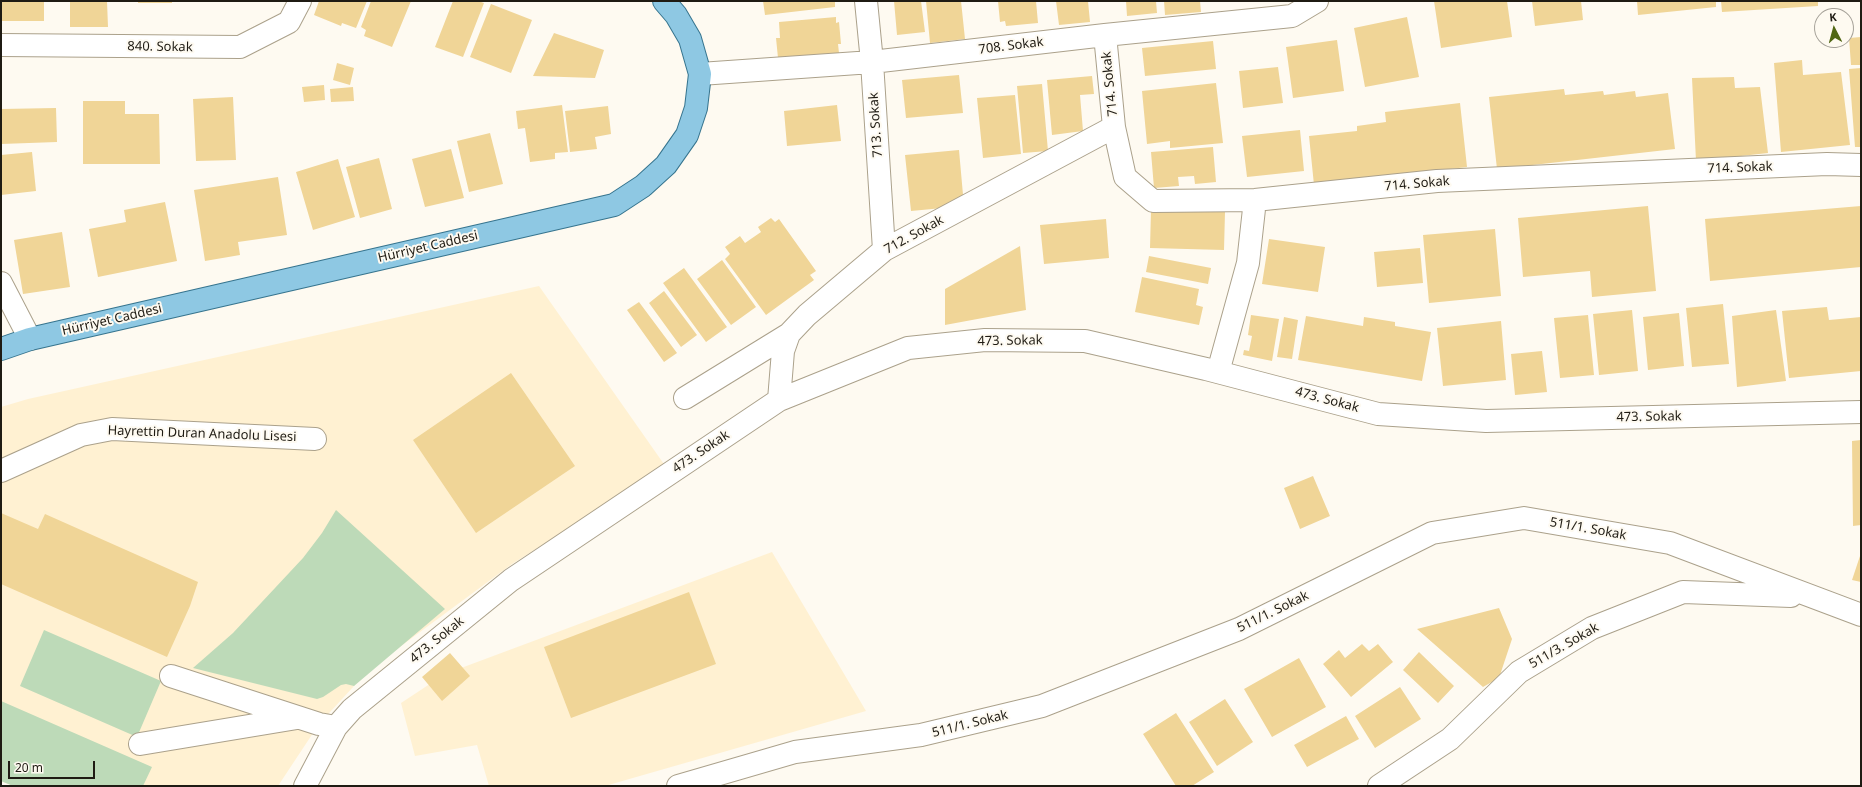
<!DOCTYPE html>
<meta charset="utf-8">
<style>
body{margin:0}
#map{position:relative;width:1862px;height:787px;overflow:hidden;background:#fefaf1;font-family:"Noto Sans",sans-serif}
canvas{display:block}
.frame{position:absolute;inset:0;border:2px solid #1f1b13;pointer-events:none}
.north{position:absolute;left:1814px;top:8px;width:40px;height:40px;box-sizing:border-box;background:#fefaf1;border:1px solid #a5a198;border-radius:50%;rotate:354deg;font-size:11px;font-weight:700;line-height:16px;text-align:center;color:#1f1b13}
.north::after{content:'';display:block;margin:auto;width:14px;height:18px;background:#516714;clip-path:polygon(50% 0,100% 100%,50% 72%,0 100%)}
.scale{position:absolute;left:8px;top:761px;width:87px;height:18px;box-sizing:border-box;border:2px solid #1f1b13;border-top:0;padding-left:5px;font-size:12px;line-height:14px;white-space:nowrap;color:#1f1b13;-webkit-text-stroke:3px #fefaf1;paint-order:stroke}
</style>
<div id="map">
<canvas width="1862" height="787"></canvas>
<div class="frame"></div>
<div class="north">K</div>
<div class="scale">20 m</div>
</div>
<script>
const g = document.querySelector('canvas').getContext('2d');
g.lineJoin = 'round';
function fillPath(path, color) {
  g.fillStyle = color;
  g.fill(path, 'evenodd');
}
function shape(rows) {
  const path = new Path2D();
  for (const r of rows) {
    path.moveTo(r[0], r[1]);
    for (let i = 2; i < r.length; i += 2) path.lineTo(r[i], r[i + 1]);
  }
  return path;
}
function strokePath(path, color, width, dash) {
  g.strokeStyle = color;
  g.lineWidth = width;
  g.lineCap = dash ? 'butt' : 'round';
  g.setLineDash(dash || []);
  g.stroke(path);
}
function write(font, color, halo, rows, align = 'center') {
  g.font = font + ' "Noto Sans",sans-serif';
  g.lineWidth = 4;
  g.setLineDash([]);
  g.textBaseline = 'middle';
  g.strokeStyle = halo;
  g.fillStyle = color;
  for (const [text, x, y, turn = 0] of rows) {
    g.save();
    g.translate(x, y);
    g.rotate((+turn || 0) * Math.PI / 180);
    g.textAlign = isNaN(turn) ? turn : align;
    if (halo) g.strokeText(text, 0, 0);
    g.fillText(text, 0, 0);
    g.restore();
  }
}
fillPath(shape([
 [539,286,666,467,512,564,374,666,354,686,319,724,278,786,13,786,1,781,1,407,28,399],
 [772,552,866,711,605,786,489,786,477,745,415,756,401,703,445,674]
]), '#fff1d2');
fillPath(shape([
 [336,510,445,609,354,686,346,684,341,685,323,697,317,699,193,668,233,633,303,558,322,533],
 [44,630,161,681,137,737,20,686],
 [1,701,152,767,143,786,13,786,1,781]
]), '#bddab8');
fillPath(shape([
 [1,1,44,1,44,21,1,21],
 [70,1,107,1,108,27,70,27],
 [138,1,172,1,172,3,138,3],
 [319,1,367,1,356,28,342,23,341,26,314,15],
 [371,1,411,1,392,47,364,36,366,30,361,27],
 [453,1,478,1,484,3,463,57,435,47],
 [763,1,835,1,835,7,765,15],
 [894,1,921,1,925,32,897,35],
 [926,1,961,1,965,39,930,43],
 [998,1,1036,1,1038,23,1006,26,1005,21,1000,22],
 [1056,1,1088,1,1090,22,1059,25],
 [1126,1,1156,1,1157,13,1127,16],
 [1164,1,1200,1,1201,12,1165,15],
 [1434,1,1507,1,1512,37,1441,48],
 [1532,1,1581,1,1583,20,1535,26],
 [1637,1,1716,1,1716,7,1638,15],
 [1721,1,1818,1,1818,6,1722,12],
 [491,4,532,20,511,73,470,57],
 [836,17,836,23,839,22,841,44,838,44,839,53,778,58,776,38,780,38,779,22],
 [1407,17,1419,77,1365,87,1354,28],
 [554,33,604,50,595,78,533,76],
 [1861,37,1861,65,1851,65,1849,38],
 [1337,40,1344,91,1293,98,1286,47],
 [1213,41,1216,69,1145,76,1142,48],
 [1802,60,1803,75,1841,72,1850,145,1781,152,1774,63],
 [337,63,354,68,350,85,333,80],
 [1278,67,1283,103,1243,108,1239,71],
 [1861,68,1861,147,1855,147,1849,69],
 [959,75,963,113,906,118,902,80],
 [1092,76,1094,94,1080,95,1083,131,1052,135,1047,80],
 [1734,77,1735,88,1760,87,1768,153,1696,161,1692,78],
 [1216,83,1223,143,1170,148,1170,141,1147,144,1142,91],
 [1042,84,1048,151,1023,153,1017,86],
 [324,85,325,100,304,102,302,87],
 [353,87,354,101,331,102,330,89],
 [1564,89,1565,95,1603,91,1604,95,1635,91,1636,97,1668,93,1675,149,1497,169,1489,97],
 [1015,95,1021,154,983,158,977,98],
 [233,97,236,160,196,161,193,99],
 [83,101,125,101,125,114,159,114,160,164,83,164],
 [1460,103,1467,167,1314,185,1309,136,1357,131,1357,126,1386,122,1385,112],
 [562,105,568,152,555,153,555,159,530,162,525,128,518,129,516,111],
 [837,105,841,141,787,146,784,111],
 [608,106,611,134,595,137,597,149,570,152,565,111],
 [56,108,57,142,1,144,1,109],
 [1300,130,1304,171,1247,177,1242,136],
 [490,133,503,184,469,192,457,141],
 [1213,147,1216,182,1195,184,1194,176,1178,177,1179,186,1154,188,1151,152],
 [451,149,464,198,425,207,412,159],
 [959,150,964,206,911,211,905,155],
 [32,152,36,191,1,195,1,155],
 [379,158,392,209,360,218,346,167],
 [338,159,355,217,313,230,296,172],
 [278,177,287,235,238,242,240,255,205,261,194,190],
 [165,202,177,261,98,277,89,229,126,222,124,210],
 [1648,206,1656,291,1592,297,1590,271,1523,277,1518,218],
 [1861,206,1861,267,1710,281,1705,219],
 [1151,210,1225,212,1224,250,1150,248],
 [771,218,775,222,779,219,816,271,810,275,814,280,766,315,725,259,730,254,725,247,740,236,745,243,761,232,758,227],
 [1106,219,1109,258,1044,264,1040,225],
 [1495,229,1501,296,1429,303,1423,235],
 [62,232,70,287,23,294,14,240],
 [1269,239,1325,247,1318,292,1262,284],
 [1020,246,1026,310,945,325,945,289],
 [1420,248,1423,283,1377,287,1374,252],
 [1149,256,1211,268,1208,284,1146,272],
 [722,260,756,307,731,325,697,279],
 [684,268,727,327,706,342,663,283],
 [1142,277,1199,289,1196,305,1203,307,1199,325,1135,312],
 [664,291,697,335,681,347,649,303],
 [639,302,677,353,664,362,627,310],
 [1723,304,1729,364,1692,367,1686,308],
 [1827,307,1829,320,1861,317,1861,371,1789,378,1782,311],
 [1632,310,1638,371,1599,375,1593,314],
 [1776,310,1786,381,1737,387,1732,316],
 [1679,313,1684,366,1648,370,1643,317],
 [1251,315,1279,319,1272,361,1243,355,1244,350,1249,351,1252,336,1248,335],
 [1588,315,1594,375,1560,378,1554,318],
 [1306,316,1363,326,1364,317,1395,322,1395,326,1431,332,1422,381,1298,360],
 [1284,317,1298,320,1292,359,1277,357],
 [1501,321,1506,380,1443,386,1437,328],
 [1542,351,1547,392,1515,395,1511,354],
 [511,373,575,466,476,533,413,440],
 [1861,440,1861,525,1853,526,1852,441],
 [1313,476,1330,516,1300,529,1284,488],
 [1,513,38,529,45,514,198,582,190,606,167,657,1,584],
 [1861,553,1861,582,1852,580],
 [689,592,716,664,571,718,544,647],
 [1499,608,1512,639,1499,678,1483,687,1417,629],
 [1362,644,1369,651,1378,644,1393,662,1351,697,1323,664,1339,650,1345,658],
 [1419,652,1454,686,1438,703,1403,670],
 [450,653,470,676,442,701,422,677],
 [1299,658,1326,707,1272,737,1244,689],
 [1400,687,1421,719,1375,748,1355,716],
 [1225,699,1253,742,1217,766,1189,722],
 [1176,713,1214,772,1192,786,1176,786,1143,734],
 [1346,716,1359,739,1307,767,1294,745]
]), '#f0d597');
const minor = shape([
 [866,1,872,62,884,250],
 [1105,35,1114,127,1125,177,1153,201,1255,200,1437,181,1827,164,1861,165],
 [1,45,240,47,289,22,300,1],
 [700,74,872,62,1105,35,1292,16,1317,1],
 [1,283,30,339],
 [1218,372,1248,263,1255,200],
 [685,398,789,334],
 [779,400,783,351,789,334,807,315,884,250,1114,127],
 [1,471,81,435,112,429,315,439],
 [171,676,319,724,336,727],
 [140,744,297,718],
 [305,786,336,727,352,709,511,580,779,400,908,348,985,340,1085,341,1206,369,1378,414,1486,421,1861,412],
 [678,786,795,752,921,735,1042,706,1239,629,1432,533,1524,518,1670,543,1861,615],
 [1379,786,1450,739,1519,672,1592,628,1683,592,1791,596]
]);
const major = shape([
 [1,349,30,339,614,205,643,186,666,165,687,135,696,108,700,74,690,39,676,15,664,1]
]);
strokePath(minor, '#aba18b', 24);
strokePath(major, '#36748e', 24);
strokePath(minor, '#fff', 22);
strokePath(major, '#8ec8e3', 22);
write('13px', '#1f1b13', '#fefaf1', [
 ["708. Sokak",1011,46,-7],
 ["840. Sokak",160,47,1],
 ["714. Sokak",1110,84,-96],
 ["713. Sokak",876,125,-94],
 ["714. Sokak",1740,168,-2],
 ["714. Sokak",1417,184,-5],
 ["712. Sokak",914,235,-29],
 ["Hürriyet Caddesi",428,247,-13],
 ["Hürriyet Caddesi",112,320,-13],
 ["473. Sokak",1010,341,-1],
 ["473. Sokak",1327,400,15],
 ["473. Sokak",1649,417,-1],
 ["Hayrettin Duran Anadolu Lisesi",202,434,2],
 ["473. Sokak",701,452,-34],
 ["511/1. Sokak",1588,529,10],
 ["511/1. Sokak",1273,612,-26],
 ["473. Sokak",437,640,-39],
 ["511/3. Sokak",1564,646,-30],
 ["511/1. Sokak",970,724,-14]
]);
</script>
